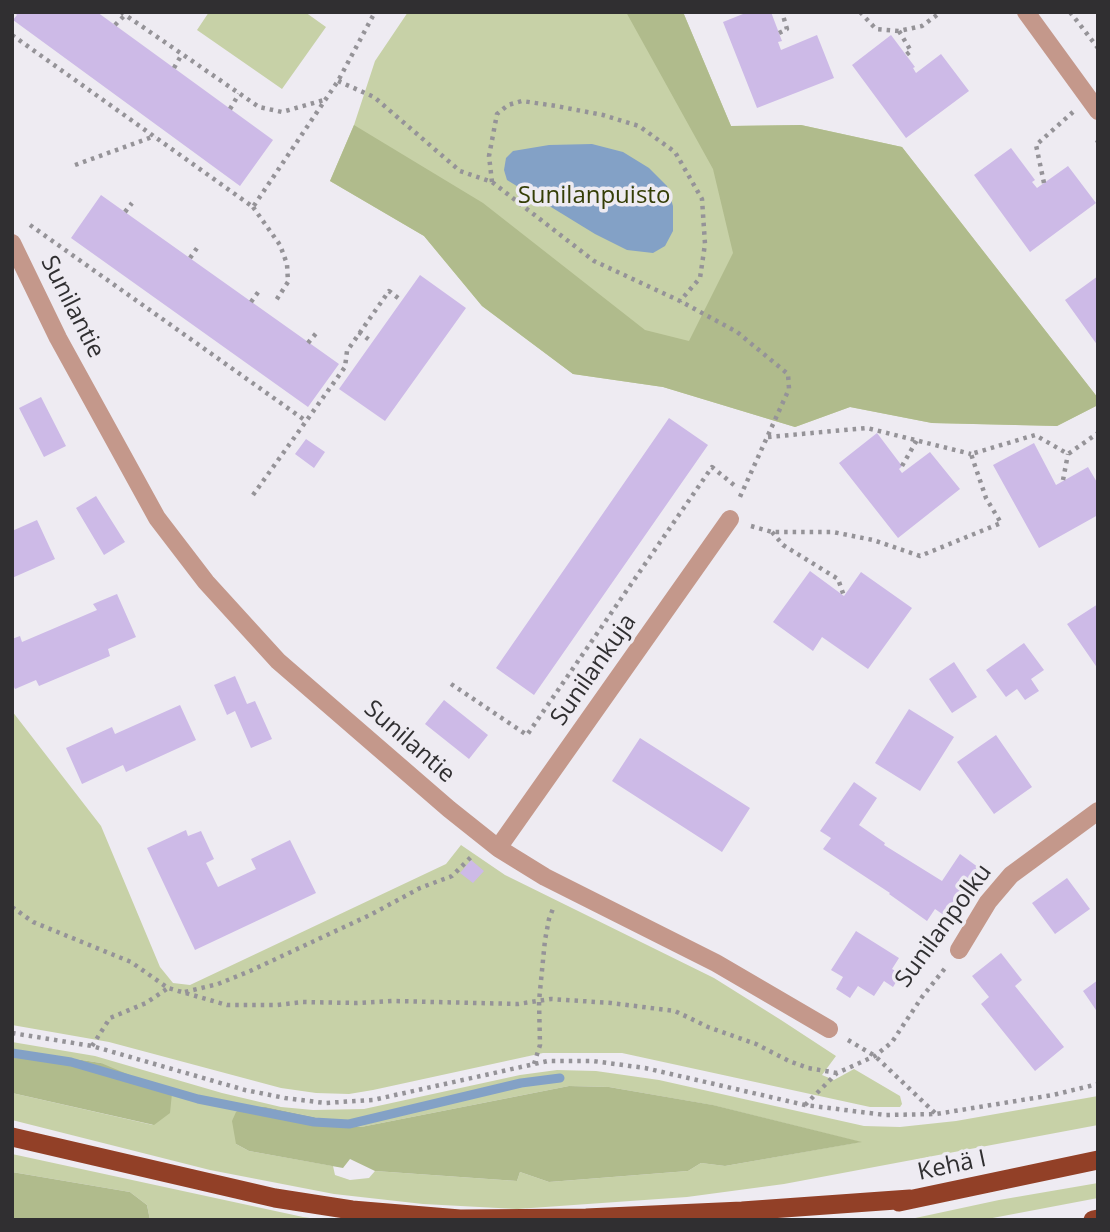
<!DOCTYPE html>
<meta charset="utf-8">
<style>
body{margin:0}
#map{position:relative;width:1110px;height:1232px;overflow:hidden;background:#eeebf2;font-family:"Open Sans",sans-serif}
canvas{display:block}
.frame{position:absolute;inset:0;border:14px solid #302f31;pointer-events:none}
</style>
<div id="map">
<canvas width="1110" height="1232"></canvas>
<div class="frame"></div>
</div>
<script>
const g = document.querySelector('canvas').getContext('2d');
g.lineJoin = 'round';
function fillPath(path, color) {
  g.fillStyle = color;
  g.fill(path, 'evenodd');
}
function shape(rows) {
  const path = new Path2D();
  for (const r of rows) {
    path.moveTo(r[0], r[1]);
    for (let i = 2; i < r.length; i += 2) path.lineTo(r[i], r[i + 1]);
  }
  return path;
}
function strokePath(path, color, width, dash) {
  g.strokeStyle = color;
  g.lineWidth = width;
  g.lineCap = dash ? 'butt' : 'round';
  g.setLineDash(dash || []);
  g.stroke(path);
}
function write(font, color, halo, rows, align = 'center') {
  g.font = font + ' "Open Sans",sans-serif';
  g.lineWidth = 7;
  g.setLineDash([]);
  g.textBaseline = 'middle';
  g.strokeStyle = halo;
  g.fillStyle = color;
  for (const [text, x, y, turn = 0] of rows) {
    g.save();
    g.translate(x, y);
    g.rotate((+turn || 0) * Math.PI / 180);
    g.textAlign = isNaN(turn) ? turn : align;
    if (halo) g.strokeText(text, 0, 0);
    g.fillText(text, 0, 0);
    g.restore();
  }
}
fillPath(shape([
 [209,12,305,12,326,27,282,89,197,30],
 [408,12,683,12,731,126,801,125,902,147,1098,398,1098,405,1057,426,932,423,850,407,795,427,663,387,573,374,482,306,424,236,330,181,354,125,375,61],
 [12,711,101,826,160,967,173,983,190,985,446,864,461,845,505,875,714,978,781,1020,836,1056,822,1075,834,1080,854,1069,900,1096,902,1104,900,1107,870,1107,622,1053,543,1053,373,1090,349,1094,316,1093,281,1088,109,1042,12,1025],
 [12,1042,95,1056,222,1093,281,1107,313,1110,364,1109,520,1075,557,1070,596,1071,659,1080,864,1126,900,1127,956,1121,1098,1096,1098,1125,784,1184,687,1197,517,1209,423,1204,334,1194,210,1170,12,1120,12,1093,153,1125,101,1063,12,1049],
 [569,1086,609,1087,712,1105,860,1142,725,1166,701,1163,688,1171,549,1182,520,1172,517,1181,375,1171,369,1178,350,1180,335,1175,333,1166,249,1151,236,1144,266,1107,361,1127],
 [12,1154,303,1217,324,1220,150,1220,147,1205,130,1192,12,1172],
 [1098,1183,1098,1198,982,1220,906,1220,999,1200]
]), '#c7d1a7');
fillPath(shape([
 [626,12,683,12,731,126,801,125,902,147,1098,398,1098,405,1057,426,932,423,850,407,795,427,663,387,573,374,482,306,424,236,330,181,354,125,483,203,645,330,689,341,733,253,713,169],
 [12,1049,101,1063,172,1093,170,1113,154,1125,12,1093],
 [569,1086,609,1087,713,1105,862,1142,725,1166,701,1163,688,1171,549,1182,520,1172,517,1181,375,1171,350,1159,343,1168,249,1151,236,1144,232,1121,236,1112,242,1108,266,1107,361,1127],
 [12,1172,130,1192,147,1205,150,1220,12,1220]
]), '#b0bb8c');
fillPath(shape([
 [592,144,623,152,649,168,667,186,673,206,673,231,665,246,653,253,627,250,595,234,507,180,504,170,506,158,513,151,549,145]
]), '#83a1c6');
strokePath(shape([
 [12,1053,71,1062,198,1099,314,1122,349,1124,521,1083,560,1078]
]), '#83a1c6', 9);
fillPath(shape([
 [14,12,97,12,273,140,240,186,13,20,17,15],
 [748,12,771,12,782,41,778,42,781,50,817,35,834,78,757,108,723,22],
 [891,35,915,67,913,68,916,73,941,54,969,91,906,138,852,65],
 [1011,148,1035,180,1032,182,1037,188,1068,166,1096,203,1030,252,974,175],
 [101,195,339,364,308,407,71,238],
 [420,275,466,308,385,421,339,389],
 [1098,276,1098,346,1065,300],
 [41,397,66,446,44,457,19,408],
 [669,418,708,445,534,695,496,668],
 [877,433,902,466,899,469,902,473,930,452,960,489,898,538,839,463],
 [306,439,325,452,314,468,295,454],
 [1034,443,1056,485,1088,467,1098,484,1098,515,1039,548,993,465],
 [96,496,125,542,104,555,76,508],
 [37,520,55,559,12,578,12,531],
 [810,571,844,596,861,572,912,608,868,669,822,637,813,651,773,622],
 [117,594,136,637,108,649,110,656,39,686,36,680,15,689,12,683,12,639,20,636,22,642,97,610,93,604],
 [1098,604,1098,669,1067,624],
 [1024,643,1044,670,1031,679,1039,691,1025,700,1017,689,1006,697,986,670],
 [954,662,977,697,952,713,929,679],
 [235,676,247,704,255,701,272,739,251,748,235,711,227,715,214,685],
 [444,700,488,735,469,759,425,724],
 [180,705,196,740,126,772,123,765,82,784,66,748,112,727,115,734],
 [909,709,954,737,920,791,875,763],
 [996,735,1032,787,994,814,957,762],
 [640,738,750,808,722,852,612,781],
 [854,782,877,798,859,825,885,843,884,845,942,881,960,854,982,870,948,918,935,909,927,921,889,894,890,893,823,849,831,838,820,831],
 [186,830,188,836,201,831,214,859,206,863,218,887,256,869,251,859,290,840,316,893,195,950,147,848],
 [471,860,484,871,473,883,460,873],
 [1067,878,1090,909,1055,934,1032,903],
 [856,931,899,958,892,969,901,974,893,987,884,981,874,996,858,986,850,998,836,989,843,977,831,970],
 [1001,953,1022,980,1015,986,1064,1047,1035,1071,981,1004,989,997,972,976],
 [1098,980,1098,1013,1083,991]
]), '#cdbae7');
strokePath(shape([
 [121,12,259,107,282,112,324,100],
 [860,12,876,29,899,31,922,26,941,12],
 [1070,12,1098,48],
 [115,25,125,15],
 [899,31,911,51,906,55],
 [779,33,787,29,782,12],
 [12,35,253,207,338,81,375,12],
 [174,68,182,54],
 [338,81,374,97,460,171,492,182,594,261,680,301,737,332,788,374,789,389,739,499],
 [230,109,239,94],
 [1096,143,1098,142],
 [75,165,155,136],
 [492,182,489,156,497,114,508,105,522,101,556,106,603,115,639,126,675,152,702,199,705,244,700,278,680,301],
 [1044,183,1036,145,1073,112],
 [253,207,280,245,287,264,288,282,275,302],
 [125,212,132,203],
 [30,225,306,421],
 [190,258,197,248],
 [251,302,259,291],
 [359,332,372,342],
 [308,343,318,331],
 [768,437,867,428,971,454],
 [902,466,917,440],
 [1063,480,1068,454],
 [253,495,345,367,347,351,389,291,402,301],
 [751,526,772,532,833,532,873,540,920,556,1001,523,986,498,971,454,1035,435,1068,454,1098,433],
 [772,532,783,545,838,579,844,596],
 [451,684,527,735,712,467,734,485],
 [12,907,33,922,131,962,168,988,227,1005,277,1005,303,1002,357,1003,393,1001,518,1004,551,999,611,1003,675,1011,708,1027,756,1044,789,1061,808,1068,837,1073],
 [185,992,218,984,250,971,372,914,420,888,452,876,472,856],
 [12,1033,92,1046,245,1090,285,1098,325,1103,373,1100,548,1061,593,1061,645,1068,805,1105,885,1115,936,1114,1053,1095,1098,1084],
 [848,1040,875,1056,935,1113],
 [92,1046,110,1018,146,1003,168,988],
 [534,1064,540,1045,539,1001,545,940,549,919,554,906],
 [805,1105,837,1073,875,1056,892,1042,922,997,946,967]
]), '#959398', 4.5, [3.5, 5]);
strokePath(shape([
 [1026,12,1098,111],
 [12,243,58,338,157,518,206,582,278,661,449,809,498,848,545,877,716,963,829,1029],
 [498,848,730,519],
 [959,950,988,902,1011,875,1098,811]
]), '#c4988b', 18);
strokePath(shape([
 [12,1137,275,1198,352,1210,460,1219,586,1218,742,1211,910,1199],
 [899,1202,1098,1160],
 [1093,1220,1098,1219]
]), '#924027', 19);
write('24px', '#353e06', '#eeebf2', [
 ["Sunilanpuisto",594,196]
]);
write('24px', '#302f31', '#eeebf2', [
 ["Sunilantie",72,307,63],
 ["Sunilankuja",594,670,-55],
 ["Sunilantie",409,742,41],
 ["Sunilanpolku",944,926,-54],
 ["Kehä I",952,1166,-12]
]);
</script>
